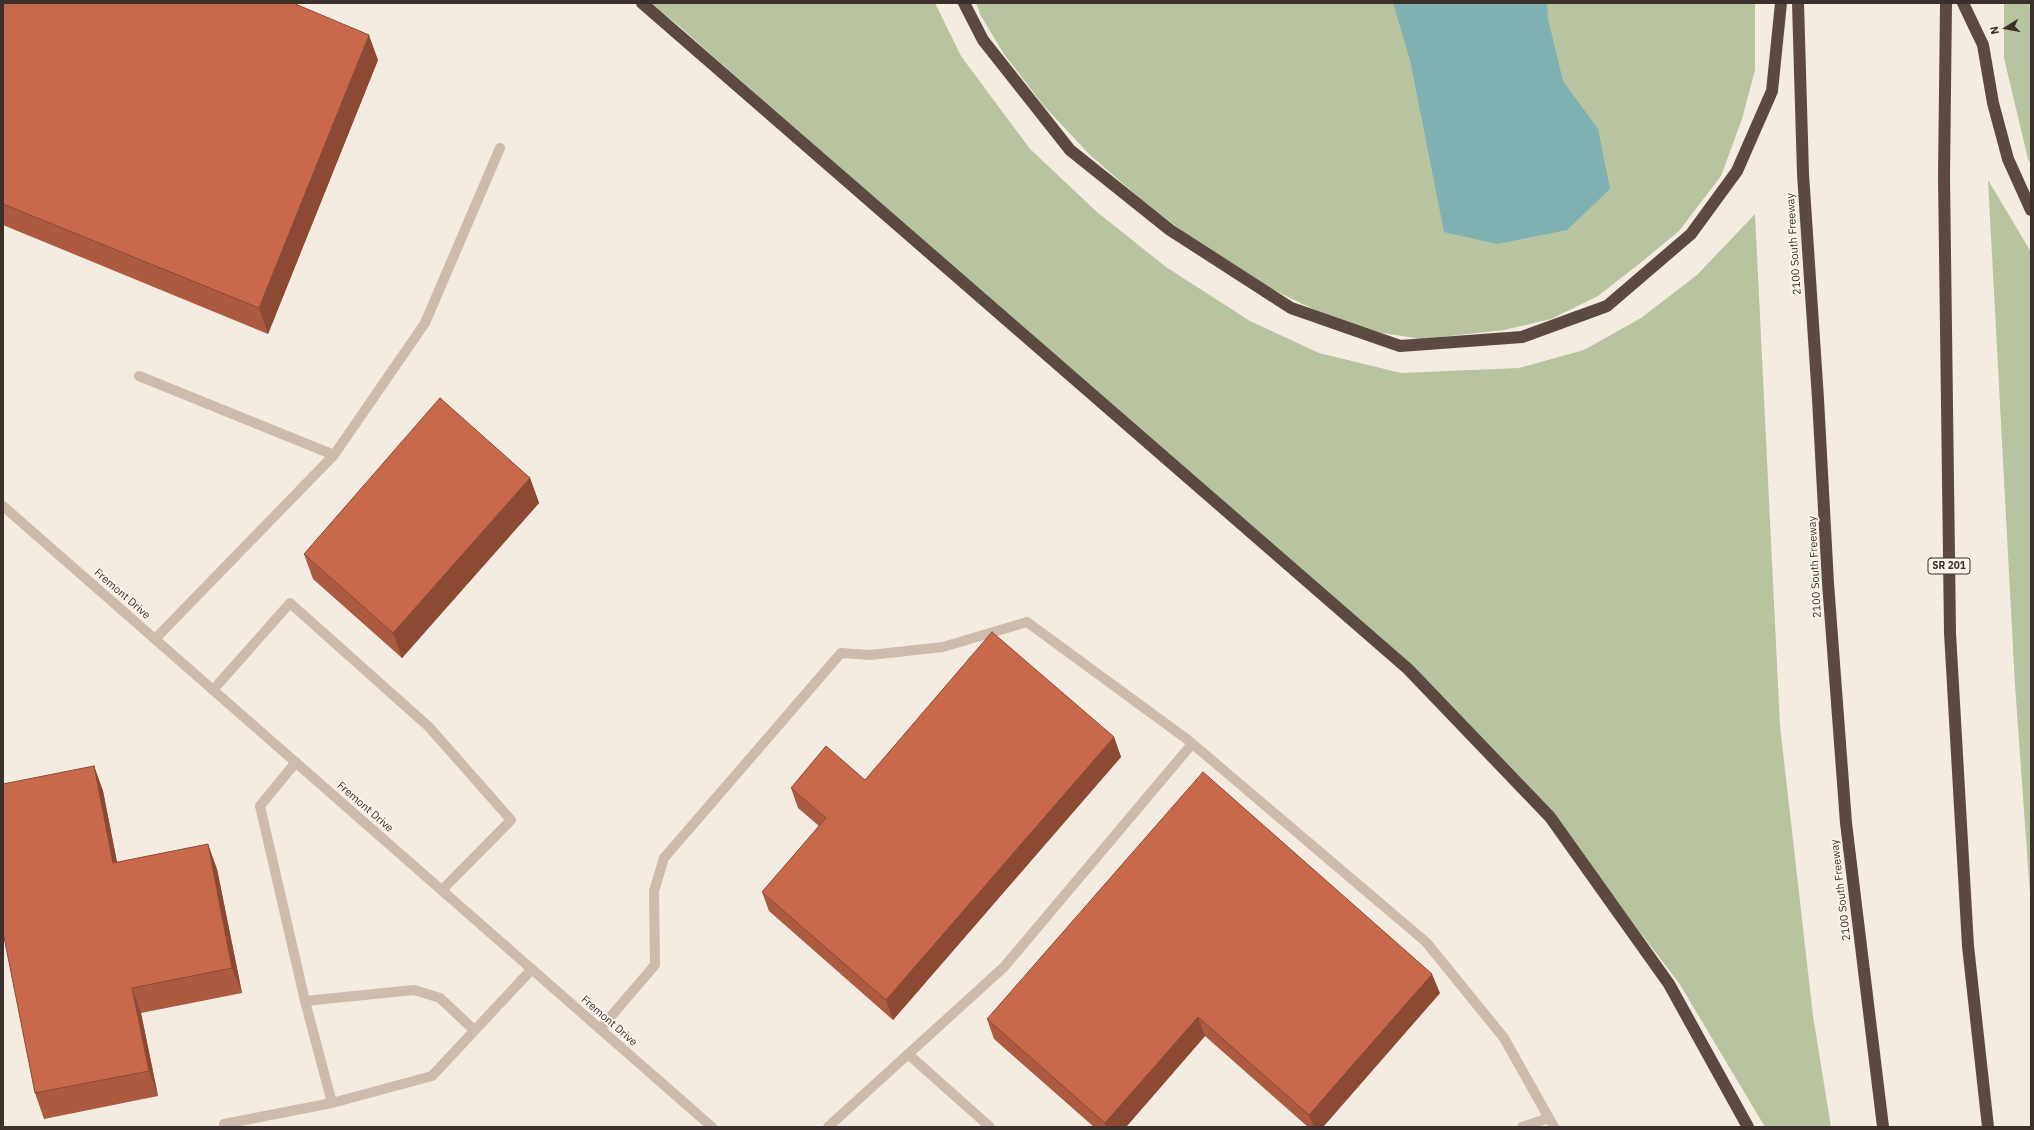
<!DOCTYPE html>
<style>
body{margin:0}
#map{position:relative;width:2034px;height:1130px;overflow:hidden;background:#f4ebe1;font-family:"IBM Plex Sans",sans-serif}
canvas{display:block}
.frame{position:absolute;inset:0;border:4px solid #3b302b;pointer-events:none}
.north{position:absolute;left:1986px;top:8px;width:40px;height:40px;-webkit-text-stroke:3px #fbf5ee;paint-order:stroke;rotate:259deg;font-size:11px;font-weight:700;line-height:16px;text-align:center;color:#3b302b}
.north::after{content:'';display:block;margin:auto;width:14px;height:18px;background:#3b302b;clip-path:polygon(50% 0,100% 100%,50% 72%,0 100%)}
</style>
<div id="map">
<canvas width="2034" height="1130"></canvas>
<div class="frame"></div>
<div class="north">N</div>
</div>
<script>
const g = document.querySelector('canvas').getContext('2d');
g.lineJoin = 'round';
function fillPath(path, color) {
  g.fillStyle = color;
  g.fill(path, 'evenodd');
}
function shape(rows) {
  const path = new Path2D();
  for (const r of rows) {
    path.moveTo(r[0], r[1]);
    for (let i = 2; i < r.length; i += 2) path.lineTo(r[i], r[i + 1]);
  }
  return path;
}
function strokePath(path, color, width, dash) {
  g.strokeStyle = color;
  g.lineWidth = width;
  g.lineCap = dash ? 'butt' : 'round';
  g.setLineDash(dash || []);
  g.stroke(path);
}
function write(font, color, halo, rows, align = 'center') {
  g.font = font + ' "IBM Plex Sans",sans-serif';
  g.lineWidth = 3.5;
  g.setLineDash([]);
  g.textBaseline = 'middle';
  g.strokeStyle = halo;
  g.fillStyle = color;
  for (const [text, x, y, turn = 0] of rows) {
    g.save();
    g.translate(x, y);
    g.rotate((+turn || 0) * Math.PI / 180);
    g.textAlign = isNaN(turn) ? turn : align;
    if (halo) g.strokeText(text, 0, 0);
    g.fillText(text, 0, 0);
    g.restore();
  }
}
fillPath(shape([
 [651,3,935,3,961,56,1030,149,1097,212,1166,267,1250,321,1319,353,1401,373,1519,368,1584,350,1641,318,1697,275,1755,214,1780,726,1813,1016,1831,1127,1765,1127,1679,983,1577,850,1512,769,1206,492,679,26],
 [976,3,1755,3,1755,70,1742,119,1721,176,1679,231,1639,264,1598,296,1551,319,1504,330,1422,339,1369,331,1323,314,1270,288,1203,247,1143,201,1090,155,1043,105,1004,54,981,16],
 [2004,3,2031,3,2031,164,2028,159,2004,58],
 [1988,180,2031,252,2031,909,2015,685]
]), '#b8c4a0');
fillPath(shape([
 [1393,3,1547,3,1548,19,1563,81,1598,129,1610,189,1567,230,1497,244,1444,232,1410,60]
]), '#7fb0b2');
strokePath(shape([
 [139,376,334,455],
 [155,639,334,455,425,323,500,148],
 [213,690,290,603,429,727,511,820,442,890],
 [296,762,260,806,305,1001,414,990,440,998,474,1030],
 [305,1001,332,1103,432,1076,532,969],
 [600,1029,655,965,654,891,664,858,841,653,870,655,943,647,1027,622,1188,740,1426,942,1504,1038,1554,1127],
 [908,1054,990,1127],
 [224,1124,332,1103],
 [828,1127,1004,967,1192,744],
 [1522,1127,1549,1118]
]), '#cdbbac', 10);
strokePath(shape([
 [3,506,712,1127]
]), '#cdbbac', 10);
strokePath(shape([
 [642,3,1408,669,1550,817,1669,984,1748,1127],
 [964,3,983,40,1070,150,1170,230,1291,308,1400,346,1522,337,1607,306,1691,234,1737,171,1772,91,1781,3],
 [1798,3,1803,174,1818,399,1828,583,1846,823,1883,1127],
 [1946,3,1944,177,1950,633,1968,946,1988,1127],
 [1963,3,1983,45,1993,103,2008,159,2031,210]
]), '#5c4a42', 12);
fillPath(shape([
 [3,3,378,60,268,334,3,225],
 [530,478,539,503,402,658,313,579,304,554],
 [1114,737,1121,757,893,1020,769,911,762,892,819,826,798,808,791,788,865,780],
 [94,766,103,791,117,862,217,869,242,993,141,1013,158,1096,44,1119,35,1093],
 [1440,993,1323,1127,1308,1127,1205,1036,1126,1127,1094,1127,994,1039,987,1019]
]), '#ac5a40');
fillPath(shape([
 [369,35,378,60,268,334,259,308],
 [530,478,539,503,402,658,393,633],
 [1114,737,1121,757,893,1020,886,1000],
 [94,766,103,791,122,888,113,863],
 [208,844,217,869,242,993,232,968],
 [1432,974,1440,993,1323,1127,1314,1127,1309,1115],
 [132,988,141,1013,158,1096,149,1071],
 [1198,1017,1205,1036,1126,1127,1106,1127,1105,1123]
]), '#8c4a34');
const building = shape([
 [3,3,293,3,369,35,259,308,3,204,3,3],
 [440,398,530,478,393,633,304,554,440,398],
 [992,632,1114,737,886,1000,762,892,826,818,791,788,826,746,865,780,992,632],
 [94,766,113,863,208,844,232,968,132,988,149,1071,35,1093,3,932,3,784,94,766],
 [1203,772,1432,974,1309,1115,1198,1017,1105,1123,987,1019,1203,772]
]);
fillPath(building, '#c8694b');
strokePath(building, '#8c4a34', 1);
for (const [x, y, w] of [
 [1949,566,42]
]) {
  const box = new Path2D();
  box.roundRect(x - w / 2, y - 8, w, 16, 3);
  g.fillStyle = '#fbf5ee';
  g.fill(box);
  strokePath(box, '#3b302b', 1);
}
write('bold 10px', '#3b302b', null, [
 ["SR 201",1949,566]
]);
write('11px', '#3b302b', '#fbf5ee', [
 ["2100 South Freeway",1794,244,-94],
 ["2100 South Freeway",1815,567,-93],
 ["Fremont Drive",122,594,41],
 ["Fremont Drive",365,807,41],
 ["2100 South Freeway",1841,890,-97],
 ["Fremont Drive",609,1021,41]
]);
</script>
